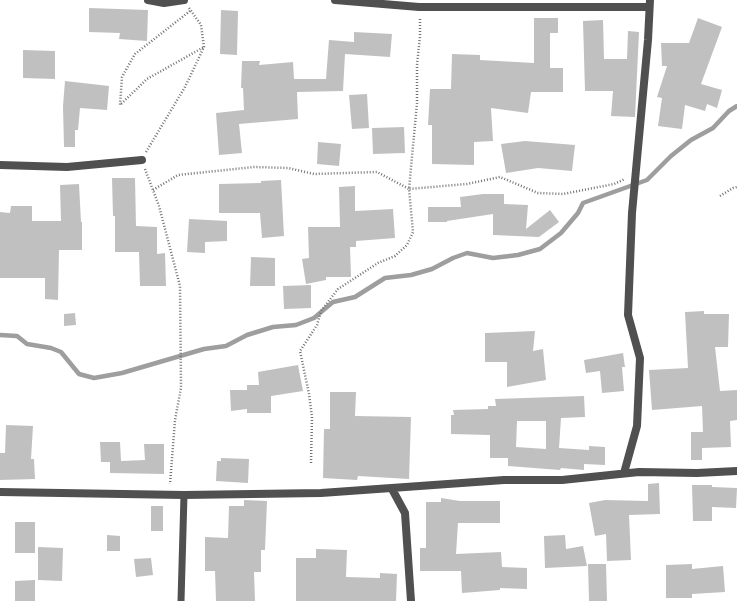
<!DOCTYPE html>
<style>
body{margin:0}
canvas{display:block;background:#fff}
</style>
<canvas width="737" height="601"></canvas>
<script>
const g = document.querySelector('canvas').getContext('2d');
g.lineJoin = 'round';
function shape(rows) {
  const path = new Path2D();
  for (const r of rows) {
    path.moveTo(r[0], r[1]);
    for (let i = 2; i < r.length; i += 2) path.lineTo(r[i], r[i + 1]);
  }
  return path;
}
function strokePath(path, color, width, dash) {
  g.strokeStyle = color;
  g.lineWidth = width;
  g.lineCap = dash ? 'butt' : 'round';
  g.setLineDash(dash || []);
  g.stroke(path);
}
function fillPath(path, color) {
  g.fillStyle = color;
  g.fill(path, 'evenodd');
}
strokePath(shape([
 [0,335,17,336,27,344,51,348,61,352,79,374,94,378,122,373,204,349,226,346,247,335,273,327,296,325,314,318,333,302,355,297,385,278,411,275,432,269,453,258,467,253,493,258,518,255,540,249,561,233,578,213,583,203,647,180,671,156,691,140,713,128,729,111,737,106]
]), '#9e9e9e', 4.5);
fillPath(shape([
 [89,8,148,10,147,41,119,39,120,33,89,32],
 [221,10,238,11,237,55,220,54],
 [534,18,558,18,558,33,550,33,550,68,563,68,563,92,531,92,528,113,491,108,493,141,474,142,474,165,432,164,432,125,428,125,430,89,451,89,452,54,480,55,480,60,534,63],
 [698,18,722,27,701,84,722,90,717,108,707,104,705,111,685,105,682,129,658,126,662,98,657,97,667,66,662,66,661,43,689,43],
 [603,20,604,59,627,59,628,31,639,32,635,117,611,116,613,91,585,91,583,21],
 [354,32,392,34,390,57,345,54,343,91,297,92,298,119,239,124,242,153,219,155,216,113,244,110,243,88,241,88,242,61,260,61,259,65,293,62,294,79,326,79,329,40,354,42],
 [23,50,55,51,55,79,23,78],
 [65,81,109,86,107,110,80,108,78,130,75,130,75,147,64,147,63,106],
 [367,94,369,128,352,129,349,95],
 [404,127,405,153,373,154,372,128],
 [525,141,575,145,572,171,538,168,506,173,501,144],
 [318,142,341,144,339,166,317,164],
 [112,178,135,178,136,226,157,227,157,254,165,253,166,286,140,286,139,252,115,252,115,216,113,216],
 [281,180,284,236,262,238,260,213,219,213,219,184,261,183,261,181],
 [79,184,81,222,82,222,82,250,59,250,58,300,45,299,45,278,0,278,0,212,10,213,11,206,32,206,32,221,61,221,60,185],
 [355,186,355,211,393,209,395,238,356,241,356,247,350,247,351,277,326,277,326,280,306,284,302,259,309,258,308,227,340,227,339,187],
 [483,194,504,194,504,204,528,205,526,229,550,210,559,222,539,237,493,235,493,214,447,221,447,222,428,222,428,207,461,207,460,197],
 [189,219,227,221,227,241,205,242,205,253,187,252],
 [251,257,275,258,275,286,250,286],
 [311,285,311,308,284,309,283,286],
 [704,311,704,314,729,314,728,347,715,347,720,391,737,390,737,420,730,421,731,447,702,448,702,460,691,460,691,432,703,432,702,406,652,410,649,370,688,368,685,312],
 [75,313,76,325,64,326,64,314],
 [535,331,533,351,543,349,546,380,507,387,507,362,485,362,485,333],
 [623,353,625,367,622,367,624,391,602,393,600,371,586,373,584,360],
 [298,365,303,391,271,396,271,413,247,413,247,409,231,411,230,390,247,390,247,385,259,385,258,372],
 [330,392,356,392,355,416,411,417,409,479,358,476,357,480,323,478,324,429,330,429],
 [584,396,585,417,561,418,559,448,589,450,589,446,605,447,605,465,584,464,584,470,561,468,560,470,508,466,508,458,490,458,490,435,451,434,451,415,454,415,453,410,488,409,488,406,496,406,495,399],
 [517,421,546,421,546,449,516,447],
 [6,425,33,426,31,459,34,459,35,479,0,480,0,453,5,453],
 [100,442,120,442,121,461,145,460,144,444,164,444,164,474,110,473,110,462,101,462],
 [221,458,249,459,248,483,216,481,217,461,221,461],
 [659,483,660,514,629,515,631,560,607,561,606,534,595,536,589,503,605,500,648,501,648,484],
 [692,485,712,485,712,487,737,488,736,508,712,507,712,521,693,521],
 [441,498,460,501,500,501,500,523,458,523,456,554,501,552,502,567,527,568,527,589,500,588,500,590,462,593,461,571,420,571,420,548,426,548,426,502,441,502],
 [244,500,267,501,265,550,261,550,261,572,254,572,255,601,216,601,215,571,205,571,205,537,228,538,229,506,244,506],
 [151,506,163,506,163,531,151,531],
 [15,522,35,522,35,553,15,553],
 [107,535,120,536,120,551,107,551],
 [565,535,566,549,583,546,587,566,545,568,544,536],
 [38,547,63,548,62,581,38,580],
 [316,549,347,550,346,577,380,578,380,573,397,574,396,601,296,601,296,558,316,558],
 [151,558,153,575,136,577,134,559],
 [588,564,606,564,607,601,589,601],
 [692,564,692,569,723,566,725,592,692,594,692,598,666,598,666,565],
 [35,580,35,601,15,601,15,581]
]), '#c0c0c0');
strokePath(shape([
 [190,11,135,54,122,77,120,105,147,79,204,47],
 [146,152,185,87,204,47,201,25,189,8],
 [145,169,159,206,180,286,181,388,175,420,170,484],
 [153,190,178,175,254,167,288,168,314,174,377,172,409,189,417,103,417,65,420,36,420,17],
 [720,196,733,188,737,187],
 [311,463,312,417,309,394,300,351,317,325,321,311,338,289,378,263,395,256,407,245,413,232,409,189,467,184,500,177,538,193,563,194,614,184,625,179]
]), '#727272', 2.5, [1, 2]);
strokePath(shape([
 [181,601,184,495]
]), '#505050', 7);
strokePath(shape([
 [148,0,164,3,184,0],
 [335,0,419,7,649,7],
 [0,165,67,167,142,160],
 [624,473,637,426,640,358,628,315,632,213,648,40,650,0],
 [392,489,405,513,411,601],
 [0,492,184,495,321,493,504,480,562,480,639,472,697,473,737,471]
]), '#505050', 8);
</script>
